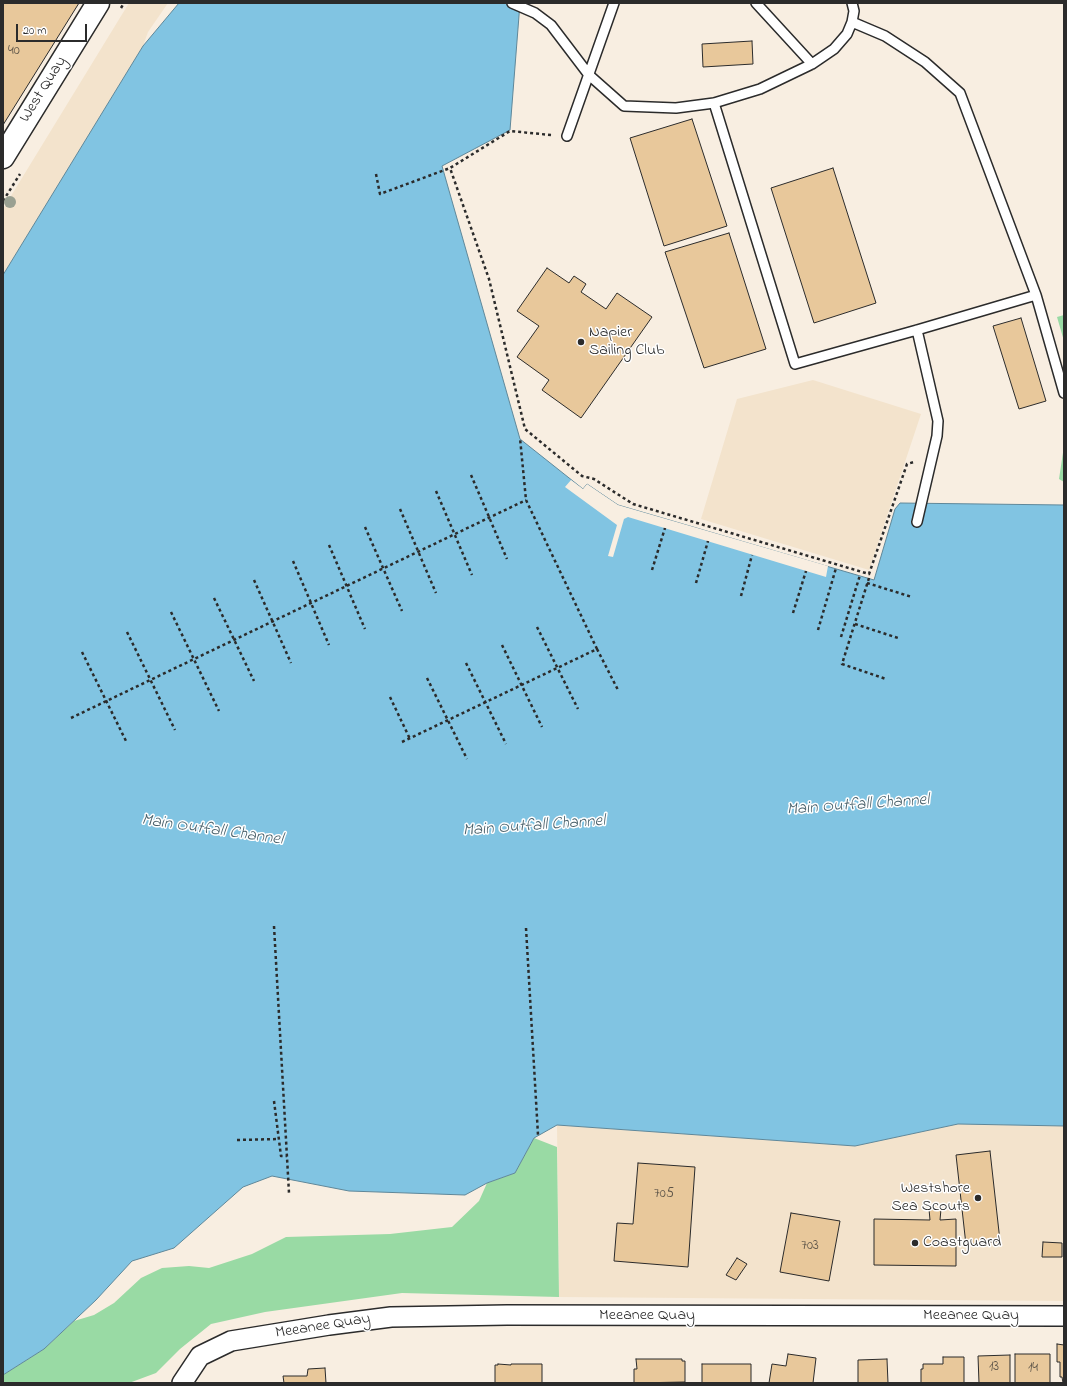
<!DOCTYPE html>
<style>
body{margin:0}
#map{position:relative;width:1067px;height:1386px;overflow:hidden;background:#f8eee1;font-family:"Indie Flower",sans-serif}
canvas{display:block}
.frame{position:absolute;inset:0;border:4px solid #2b2b2b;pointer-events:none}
.scale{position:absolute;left:16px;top:24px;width:71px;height:18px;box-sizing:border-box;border:2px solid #2b2b2b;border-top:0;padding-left:5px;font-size:12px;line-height:14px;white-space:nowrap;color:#2b2b2b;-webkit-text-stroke:3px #fff;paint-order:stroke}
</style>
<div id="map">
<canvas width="1067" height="1386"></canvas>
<div class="frame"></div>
<div class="scale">20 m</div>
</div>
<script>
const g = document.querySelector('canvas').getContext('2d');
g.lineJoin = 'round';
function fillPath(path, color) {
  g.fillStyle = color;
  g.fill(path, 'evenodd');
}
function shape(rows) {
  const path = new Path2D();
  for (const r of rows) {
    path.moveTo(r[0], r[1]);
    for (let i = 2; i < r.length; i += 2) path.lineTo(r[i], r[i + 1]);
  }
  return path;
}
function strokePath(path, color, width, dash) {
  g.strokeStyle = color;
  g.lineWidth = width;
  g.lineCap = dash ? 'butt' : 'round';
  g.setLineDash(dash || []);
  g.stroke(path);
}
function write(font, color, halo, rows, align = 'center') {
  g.font = font + ' "Indie Flower",sans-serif';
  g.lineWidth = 3;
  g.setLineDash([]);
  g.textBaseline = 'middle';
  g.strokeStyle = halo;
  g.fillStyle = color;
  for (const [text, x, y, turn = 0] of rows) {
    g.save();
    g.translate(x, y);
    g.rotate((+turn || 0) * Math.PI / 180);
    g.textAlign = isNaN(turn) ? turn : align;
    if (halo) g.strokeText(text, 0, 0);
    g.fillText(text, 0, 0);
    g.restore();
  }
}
fillPath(shape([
 [129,3,168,3,148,32,143,46,3,275,3,209],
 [813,380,921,414,869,570,701,519,737,399],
 [958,1124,1064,1126,1064,1301,559,1297,557,1125,855,1146]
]), '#f3e3cc');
fillPath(shape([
 [1064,315,1064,341,1057,317],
 [1064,446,1064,482,1059,479],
 [534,1138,557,1147,559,1297,402,1293,265,1312,211,1324,180,1349,156,1373,129,1383,3,1383,3,1375,44,1349,74,1321,94,1315,114,1303,141,1278,162,1268,189,1266,209,1268,252,1254,286,1237,390,1234,452,1227,479,1201,487,1183,515,1173]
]), '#99daa4');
const water = shape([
 [179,3,520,3,510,130,442,166,520,439,583,489,587,484,618,505,874,580,895,509,900,503,1064,505,1064,1126,958,1124,855,1146,557,1125,534,1138,515,1173,487,1183,465,1195,349,1191,272,1176,243,1187,174,1248,132,1261,96,1300,44,1349,3,1375,3,275,143,46,179,3]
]);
fillPath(water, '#81c4e2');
strokePath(water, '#5f8799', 1);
fillPath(shape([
 [571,480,583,489,587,484,618,505,828,566,826,577,628,517,624,519,613,557,608,556,617,525,565,487]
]), '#f8eee1');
const building = shape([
 [3,3,79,3,3,125,3,3],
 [752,41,753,64,703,67,702,44,752,41],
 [692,119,727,226,664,246,630,138,692,119],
 [833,168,876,303,814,323,771,188,833,168],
 [729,233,766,349,704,368,665,252,729,233],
 [547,268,569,283,574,276,586,284,581,292,606,309,617,293,652,317,581,418,542,390,549,380,517,357,539,326,517,311,547,268],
 [1021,318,1046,401,1019,409,993,326,1021,318],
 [990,1151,1000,1241,966,1245,956,1155,990,1151],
 [638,1163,695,1167,688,1267,614,1261,617,1223,633,1224,638,1163],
 [929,1209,941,1209,940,1220,956,1219,956,1266,874,1265,874,1219,930,1220,929,1209],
 [791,1213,840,1221,829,1281,780,1272,791,1213],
 [1043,1242,1062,1243,1062,1257,1042,1257,1043,1242],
 [737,1258,747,1264,736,1280,726,1275,737,1258],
 [1057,1344,1064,1345,1064,1383,1063,1383,1062,1377,1060,1377,1060,1362,1057,1362,1057,1344],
 [788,1354,816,1358,813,1383,769,1383,772,1364,786,1366,788,1354],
 [1015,1354,1050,1354,1050,1383,1015,1383,1015,1354],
 [1010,1355,1010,1383,979,1383,978,1356,1010,1355],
 [943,1357,964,1357,964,1383,921,1383,921,1369,923,1369,923,1364,943,1364,943,1357],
 [636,1359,682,1359,682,1361,685,1361,685,1382,634,1383,634,1369,637,1369,636,1359],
 [887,1359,888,1383,858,1383,858,1360,887,1359],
 [498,1364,511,1365,511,1364,542,1364,542,1383,495,1383,495,1365,498,1365,498,1364],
 [702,1364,751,1364,751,1383,702,1383,702,1364],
 [325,1368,326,1383,284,1383,283,1376,307,1376,308,1369,325,1368]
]);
fillPath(building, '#e8c89b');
strokePath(building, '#2b2b2b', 1);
const lane = shape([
 [512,3,535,13,551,25,589,75,624,106,676,108,714,103,760,89,812,64,834,49,847,34,852,22,854,11,852,3],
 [756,3,812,64],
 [852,22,885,36,925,62,960,93,1036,295,1064,393],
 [714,103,795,364,917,330,1036,295],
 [567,136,614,3],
 [917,330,938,421,937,436,917,522]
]);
const street = shape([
 [182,1383,200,1356,231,1341,329,1325,391,1317,507,1315,1064,1316]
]);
const secondary = shape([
 [3,157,98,3]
]);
strokePath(lane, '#2b2b2b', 12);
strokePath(street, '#2b2b2b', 22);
strokePath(secondary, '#2b2b2b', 25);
strokePath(shape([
 [121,8,124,3],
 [551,135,510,131,450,168,489,279,525,429,582,476,594,479,633,504,869,574,907,464,914,462],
 [376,174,380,194,450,168],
 [3,201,20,174],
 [471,475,507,559],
 [436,491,472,575],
 [400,509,436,593],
 [365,527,402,611],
 [329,545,365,629],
 [293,561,329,645],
 [652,570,665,528],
 [869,578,842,664,886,679],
 [254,580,291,663],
 [696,583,708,541],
 [867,583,912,597],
 [741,596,752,555],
 [214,598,254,681],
 [171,612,219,711],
 [793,613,806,571],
 [855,624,898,638],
 [537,627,578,709],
 [818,630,836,568],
 [127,632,175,730],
 [841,637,860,575],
 [502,645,542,727],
 [597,649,618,690],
 [82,652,126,741],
 [466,663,506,744],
 [427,678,467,759],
 [390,697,410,739],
 [71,718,526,500],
 [402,742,597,649,526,500,520,438],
 [274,926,289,1193],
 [526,928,538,1135],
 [274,1101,281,1156,287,1156],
 [237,1140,279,1139]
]), '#2b2b2b', 2.5, [3, 3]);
strokePath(lane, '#fff', 9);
strokePath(street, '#fff', 19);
strokePath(secondary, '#fff', 22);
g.fillStyle = '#99a091';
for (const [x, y] of [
 [10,202]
]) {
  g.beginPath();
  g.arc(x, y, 6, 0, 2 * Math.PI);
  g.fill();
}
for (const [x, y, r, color] of [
 [581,342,4,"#2b2b2b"],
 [978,1198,4,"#2b2b2b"],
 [915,1243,4,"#2b2b2b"]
]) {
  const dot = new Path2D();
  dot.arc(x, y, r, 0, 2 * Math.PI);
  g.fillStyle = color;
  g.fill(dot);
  strokePath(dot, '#fff', 1.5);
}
write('14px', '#5a5247', null, [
 ["40",14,52],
 ["705",664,1195],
 ["703",810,1247],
 ["13",994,1368],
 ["14",1033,1369]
]);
write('16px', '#2b2b2b', '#fff', [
 ["West Quay",44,90,-58],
 ["Meeanee Quay",647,1316],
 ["Meeanee Quay",971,1316],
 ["Meeanee Quay",323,1327,-9]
]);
write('16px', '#2b2b2b', '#fff', [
 ["Napier",589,333],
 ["Sailing Club",589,351],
 ["Westshore",970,1189,"right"],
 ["Sea Scouts",970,1207,"right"],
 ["Coastguard",923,1243]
], 'left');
write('italic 17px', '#49616b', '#fff', [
 ["Main Outfall Channel",858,806,-4],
 ["Main Outfall Channel",534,827,-4],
 ["Main Outfall Channel",212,831,8]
]);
</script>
